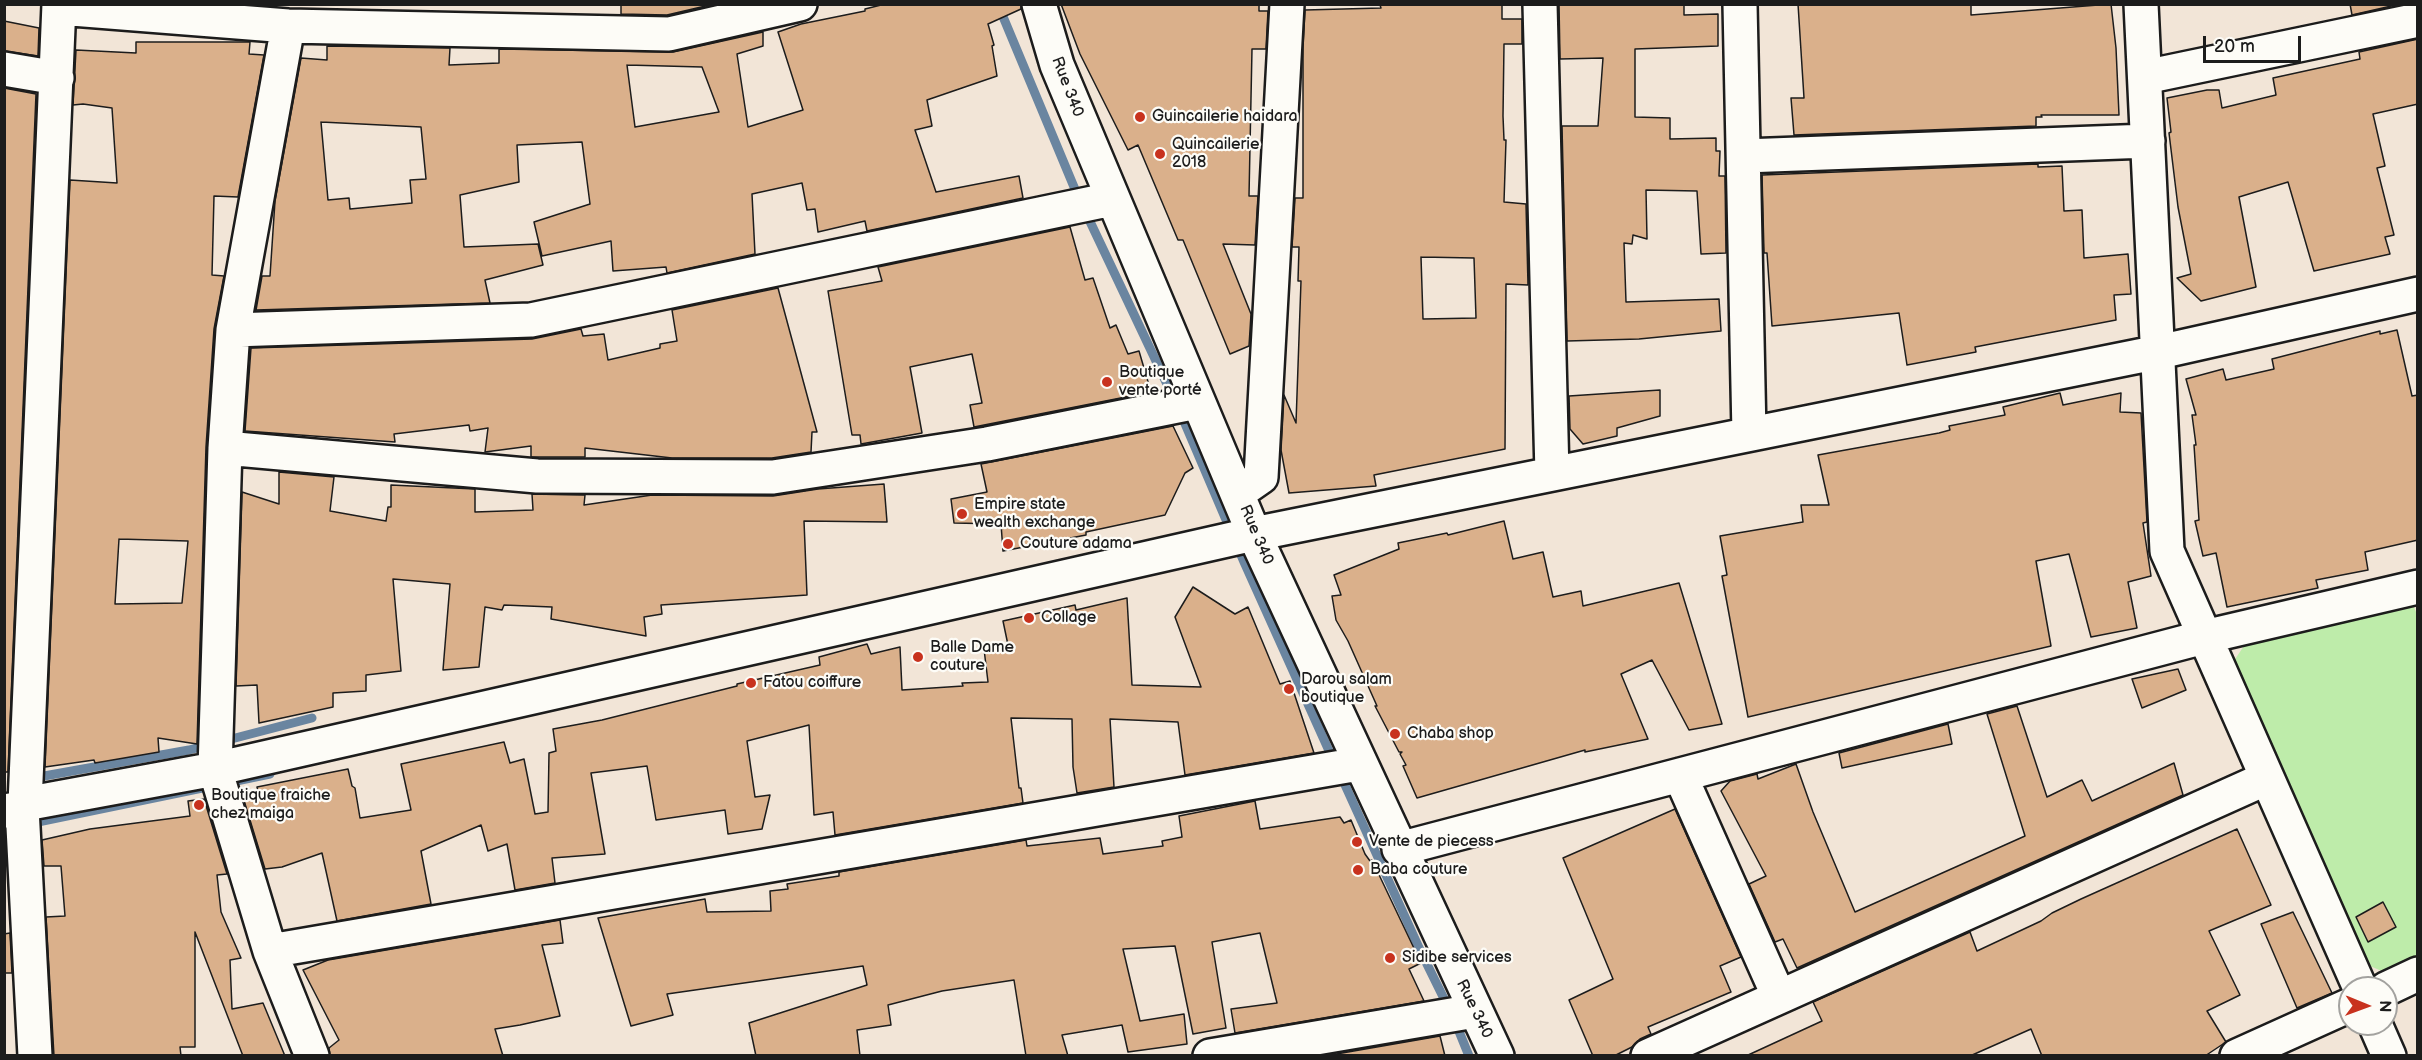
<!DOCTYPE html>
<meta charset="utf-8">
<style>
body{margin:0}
#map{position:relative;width:2422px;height:1060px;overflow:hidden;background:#f2e5d7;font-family:"Balsamiq Sans",sans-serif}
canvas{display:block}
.frame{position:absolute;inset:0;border:6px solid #1c1c1c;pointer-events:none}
.north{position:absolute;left:2338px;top:976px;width:60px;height:60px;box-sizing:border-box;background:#fdfcf7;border:2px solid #a3a29f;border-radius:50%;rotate:91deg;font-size:16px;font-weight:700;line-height:24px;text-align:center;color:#1c1c1c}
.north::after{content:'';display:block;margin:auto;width:21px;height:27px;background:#c8321e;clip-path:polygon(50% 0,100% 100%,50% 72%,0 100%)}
.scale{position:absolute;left:2203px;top:36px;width:98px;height:27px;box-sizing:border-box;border:3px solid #1c1c1c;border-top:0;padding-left:8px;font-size:18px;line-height:21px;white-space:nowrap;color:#1c1c1c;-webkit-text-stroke:4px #fdfcf7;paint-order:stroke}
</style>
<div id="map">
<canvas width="2422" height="1060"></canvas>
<div class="frame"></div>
<div class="north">N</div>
<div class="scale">20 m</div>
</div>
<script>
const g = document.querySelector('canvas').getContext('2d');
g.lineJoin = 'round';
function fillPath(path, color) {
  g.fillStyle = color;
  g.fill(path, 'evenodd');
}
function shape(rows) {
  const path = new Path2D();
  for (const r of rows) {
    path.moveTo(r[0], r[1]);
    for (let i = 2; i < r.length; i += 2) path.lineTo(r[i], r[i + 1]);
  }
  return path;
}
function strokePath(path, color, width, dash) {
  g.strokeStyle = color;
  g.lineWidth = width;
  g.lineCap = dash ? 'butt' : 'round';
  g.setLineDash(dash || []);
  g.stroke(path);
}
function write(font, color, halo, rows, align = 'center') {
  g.font = font + ' "Balsamiq Sans",sans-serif';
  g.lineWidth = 4.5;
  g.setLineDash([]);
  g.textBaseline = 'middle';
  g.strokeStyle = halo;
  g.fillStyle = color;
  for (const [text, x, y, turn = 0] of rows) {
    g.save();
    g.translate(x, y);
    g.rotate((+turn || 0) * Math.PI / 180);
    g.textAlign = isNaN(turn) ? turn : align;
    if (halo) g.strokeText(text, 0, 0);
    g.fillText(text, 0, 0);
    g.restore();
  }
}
fillPath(shape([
 [2412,602,2418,617,2417,955,2384,972,2363,963,2229,668,2248,640]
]), '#beecaa');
strokePath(shape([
 [999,7,1079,199],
 [1085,211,1174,399],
 [1180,412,1244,562,1334,762],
 [1340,774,1421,952,1454,1019,1469,1056],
 [33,778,189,750,312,718],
 [4,829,270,774]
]), '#6a85a0', 9);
const building = shape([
 [621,4,714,4,667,15,621,14,621,4],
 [885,4,1021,4,1021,9,988,24,994,45,992,46,997,76,927,100,932,126,915,130,936,192,1019,176,1023,198,867,231,865,221,818,232,815,209,807,210,802,183,752,194,755,254,667,273,666,267,613,271,611,241,542,256,534,222,590,204,582,142,517,145,519,182,460,195,464,247,538,244,543,265,485,280,490,303,256,310,262,276,270,276,275,201,301,58,327,60,327,46,450,48,449,65,499,63,499,49,673,52,763,32,763,46,737,54,748,127,803,110,778,32,801,24,865,11,865,9,885,4],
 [627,65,702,67,719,112,635,127,627,65],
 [321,122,421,127,426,179,410,180,412,203,350,209,349,198,328,200,321,122],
 [1061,4,1259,4,1259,11,1268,11,1266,49,1252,49,1249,196,1258,196,1255,245,1223,244,1251,314,1249,346,1230,354,1183,240,1178,240,1138,145,1128,150,1080,54,1061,4],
 [1502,4,1502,19,1522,19,1522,44,1504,44,1503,116,1504,140,1506,140,1504,202,1526,204,1528,285,1506,284,1505,449,1374,475,1376,486,1289,493,1281,450,1284,395,1296,423,1301,281,1298,281,1299,247,1292,247,1295,198,1303,198,1303,48,1305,10,1381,8,1380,5,1502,4],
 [1421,257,1474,258,1476,318,1423,319,1421,257],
 [1559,4,1684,4,1684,15,1718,14,1718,46,1635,49,1635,117,1670,118,1670,139,1716,138,1716,151,1720,151,1719,176,1725,176,1726,253,1701,254,1697,191,1646,190,1647,239,1633,235,1632,244,1624,243,1626,302,1719,299,1721,331,1639,339,1567,341,1562,126,1598,126,1603,58,1560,59,1559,4],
 [1798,4,1971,4,1971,15,2111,4,2116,48,2119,115,2041,115,2042,117,2036,117,2036,126,1794,135,1791,98,1804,98,1798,4],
 [2350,4,2400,4,2352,15,2350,4],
 [4,21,39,28,38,56,4,51,4,21],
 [2418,39,2418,104,2373,114,2385,166,2377,168,2394,235,2385,237,2390,254,2314,271,2288,182,2239,197,2256,287,2201,301,2177,278,2191,274,2178,207,2169,133,2171,132,2167,98,2207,90,2219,90,2222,108,2276,95,2273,78,2360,59,2359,52,2418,39],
 [136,42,250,42,249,54,264,55,238,197,214,196,212,275,224,276,214,329,206,447,197,744,158,738,159,752,95,763,94,760,45,767,70,180,117,183,112,108,83,104,73,105,76,50,136,53,136,42],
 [119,539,188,541,182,603,115,604,119,539],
 [4,88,36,94,8,772,4,772,4,88],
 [2038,164,2038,167,2062,166,2064,211,2082,210,2084,258,2128,254,2131,294,2114,295,2116,320,1975,347,1976,352,1907,365,1899,313,1772,326,1767,253,1764,253,1762,175,2038,164],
 [1070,227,1085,280,1093,278,1110,328,1116,325,1128,354,1139,351,1151,392,974,427,970,405,982,403,972,354,910,367,922,433,861,444,860,435,852,435,828,291,882,281,878,267,1070,227],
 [778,288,817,432,812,432,811,452,772,458,672,458,585,448,585,457,531,457,531,446,485,452,488,428,470,431,469,425,394,434,395,442,245,431,251,348,532,339,581,329,583,336,604,334,608,360,660,348,660,344,677,341,672,310,778,288],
 [2397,330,2412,396,2418,395,2418,540,2365,552,2368,570,2316,580,2318,588,2227,607,2216,553,2203,556,2195,521,2199,520,2194,445,2196,445,2192,415,2196,415,2186,379,2223,369,2226,380,2274,369,2272,359,2380,331,2380,334,2397,330],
 [1660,390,1660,416,1617,428,1617,436,1583,444,1570,429,1569,396,1660,390],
 [2060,393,2063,405,2121,393,2120,412,2141,413,2147,522,2143,523,2151,576,2128,582,2137,628,2091,637,2069,554,2036,561,2051,646,1748,717,1722,576,1727,575,1720,536,1803,522,1801,505,1829,505,1818,455,1939,433,1950,430,1949,426,2005,415,2003,407,2060,393],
 [1173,426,1193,468,1185,473,1165,515,1086,532,1086,535,1003,551,1001,524,954,523,951,499,987,492,981,464,1173,426],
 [279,472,334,477,330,511,386,521,388,507,391,507,391,485,475,489,475,512,533,510,532,494,585,495,584,505,652,495,773,496,818,489,884,484,887,522,804,521,807,595,661,605,662,614,644,617,646,636,551,619,552,607,504,605,502,610,485,607,479,667,443,670,450,584,393,579,401,671,366,675,366,691,333,693,333,707,259,723,257,685,236,686,242,492,279,504,279,472],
 [1504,521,1513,559,1543,552,1553,597,1581,591,1583,606,1679,583,1722,724,1689,730,1652,660,1621,674,1648,739,1585,752,1585,750,1417,798,1403,766,1406,765,1400,754,1402,752,1399,752,1375,706,1377,706,1348,641,1336,620,1332,596,1341,595,1334,575,1399,549,1398,543,1447,533,1448,535,1504,521],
 [1193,587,1235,614,1248,607,1280,684,1290,681,1314,753,1185,775,1178,722,1110,719,1114,787,1077,793,1073,767,1072,719,1011,718,1019,788,1021,788,1023,803,835,835,833,812,814,815,809,725,747,741,755,797,770,795,762,829,728,834,725,810,656,820,647,766,591,773,605,854,552,858,555,883,515,890,507,844,488,851,481,825,421,851,431,904,337,921,322,853,282,867,265,869,242,794,258,792,257,787,348,769,352,786,355,788,360,818,411,810,401,764,504,742,510,763,524,759,535,814,548,812,549,753,556,751,553,729,602,720,737,686,737,684,820,665,819,657,867,644,871,654,900,647,902,690,963,686,962,683,988,682,984,649,1008,645,1003,621,1075,605,1076,610,1127,598,1132,685,1201,687,1175,617,1193,587],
 [2178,669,2186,690,2142,708,2132,679,2178,669],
 [2017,706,2047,797,2082,780,2092,801,2174,763,2183,795,1797,968,1783,939,1775,942,1749,884,1766,876,1721,791,1730,781,1757,774,1758,779,1796,764,1813,812,1855,912,2025,836,1987,714,2017,706],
 [1948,724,1952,744,1842,768,1839,753,1948,724],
 [204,799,227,874,217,875,221,912,241,958,230,960,232,1009,263,1003,285,1056,243,1056,195,932,195,1047,180,1047,181,1056,54,1056,46,917,65,916,61,866,44,866,42,840,90,829,190,816,188,801,204,799],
 [1255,801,1260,829,1340,817,1344,823,1351,820,1365,854,1370,861,1372,860,1421,963,1409,969,1424,1001,1235,1033,1231,1009,1277,1003,1260,933,1212,942,1226,1028,1193,1034,1175,946,1123,949,1140,1021,1184,1014,1187,1044,1128,1052,1122,1025,1062,1035,1068,1056,1026,1056,1014,980,942,991,888,1005,891,1025,857,1030,860,1056,756,1056,749,1023,867,985,863,966,667,994,673,1015,631,1026,598,918,705,899,707,912,771,911,770,891,788,889,787,884,839,876,839,872,1026,840,1027,846,1100,838,1103,854,1163,846,1162,841,1182,837,1179,816,1255,801],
 [1675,809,1741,957,1720,966,1731,992,1648,1027,1651,1034,1640,1039,1632,1047,1614,1056,1593,1056,1569,1000,1613,979,1563,858,1675,809],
 [2237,829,2271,905,2209,931,2240,995,2207,1011,2226,1042,2205,1056,2042,1056,2031,1029,1970,1056,1746,1056,1822,1021,1813,1002,1970,932,1977,951,2041,921,2052,913,2081,899,2237,829],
 [2383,902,2396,927,2368,942,2356,917,2383,902],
 [2293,912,2332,993,2297,1008,2261,924,2293,912],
 [560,920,563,943,542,945,560,1016,520,1025,495,1029,503,1056,330,1056,329,1048,339,1040,303,970,328,960,560,920],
 [10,933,12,973,4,973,4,934,10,933],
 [1440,1036,1445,1056,1325,1056,1440,1036]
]);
fillPath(building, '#dab08b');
strokePath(building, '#1c1c1c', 1.5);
const minor = shape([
 [1039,4,1057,65,1254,534,1497,1056],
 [1540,4,1552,474],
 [1740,4,1749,434],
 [2141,4,2167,551,2360,988],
 [59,8,288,26,669,34,800,4],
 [288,26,233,330,225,448,215,769,270,951,312,1056],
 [4,69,57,78],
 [2145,77,2418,20],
 [1744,156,2148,141],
 [233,330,531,320,1112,199],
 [225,448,537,476,773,477,987,444,1197,402],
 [1238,493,1261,477,1287,4],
 [1680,775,1779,997],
 [25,804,59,4],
 [22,808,35,1056],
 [4,811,22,808,25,804,215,769,1254,534,2159,352,2418,294],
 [1399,849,2204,637,2418,587],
 [270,951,1359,764],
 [2386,989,2418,974],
 [2375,1024,2389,1056],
 [1210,1056,1475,1011],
 [1648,1056,2267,778],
 [2237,1056,2350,1005]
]);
strokePath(minor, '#1c1c1c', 38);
strokePath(minor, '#fdfcf7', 33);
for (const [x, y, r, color] of [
 [1140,117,6,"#c8321e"],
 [1160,154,6,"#c8321e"],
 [1107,382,6,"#c8321e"],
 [962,514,6,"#c8321e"],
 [1008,544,6,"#c8321e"],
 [1029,618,6,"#c8321e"],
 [918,657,6,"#c8321e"],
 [751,683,6,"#c8321e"],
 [1289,689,6,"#c8321e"],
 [1395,734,6,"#c8321e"],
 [199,805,6,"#c8321e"],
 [1357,842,6,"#c8321e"],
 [1358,870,6,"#c8321e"],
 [1390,958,6,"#c8321e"]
]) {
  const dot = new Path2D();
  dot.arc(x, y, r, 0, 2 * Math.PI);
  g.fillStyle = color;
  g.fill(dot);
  strokePath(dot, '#fdfcf7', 2);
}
write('16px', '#1c1c1c', '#fdfcf7', [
 ["Rue 340",1067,87,69],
 ["Rue 340",1256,535,67],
 ["Rue 340",1474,1009,64]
]);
write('16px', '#1c1c1c', '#fdfcf7', [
 ["Guincailerie haidara",1152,117],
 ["Quincailerie",1172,145],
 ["2018",1172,163],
 ["Boutique",1119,373],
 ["vente porté",1119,391],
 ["Empire state",974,505],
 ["wealth exchange",974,523],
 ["Couture adama",1020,544],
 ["Collage",1041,618],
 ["Balle Dame",930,648],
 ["couture",930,666],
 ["Darou salam",1301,680],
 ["boutique",1301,698],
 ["Fatou coiffure",763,683],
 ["Chaba shop",1407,734],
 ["Boutique fraiche",211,796],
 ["chez maiga",211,814],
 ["Vente de piecess",1369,842],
 ["Baba couture",1370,870],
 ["Sidibe services",1402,958]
], 'left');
</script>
